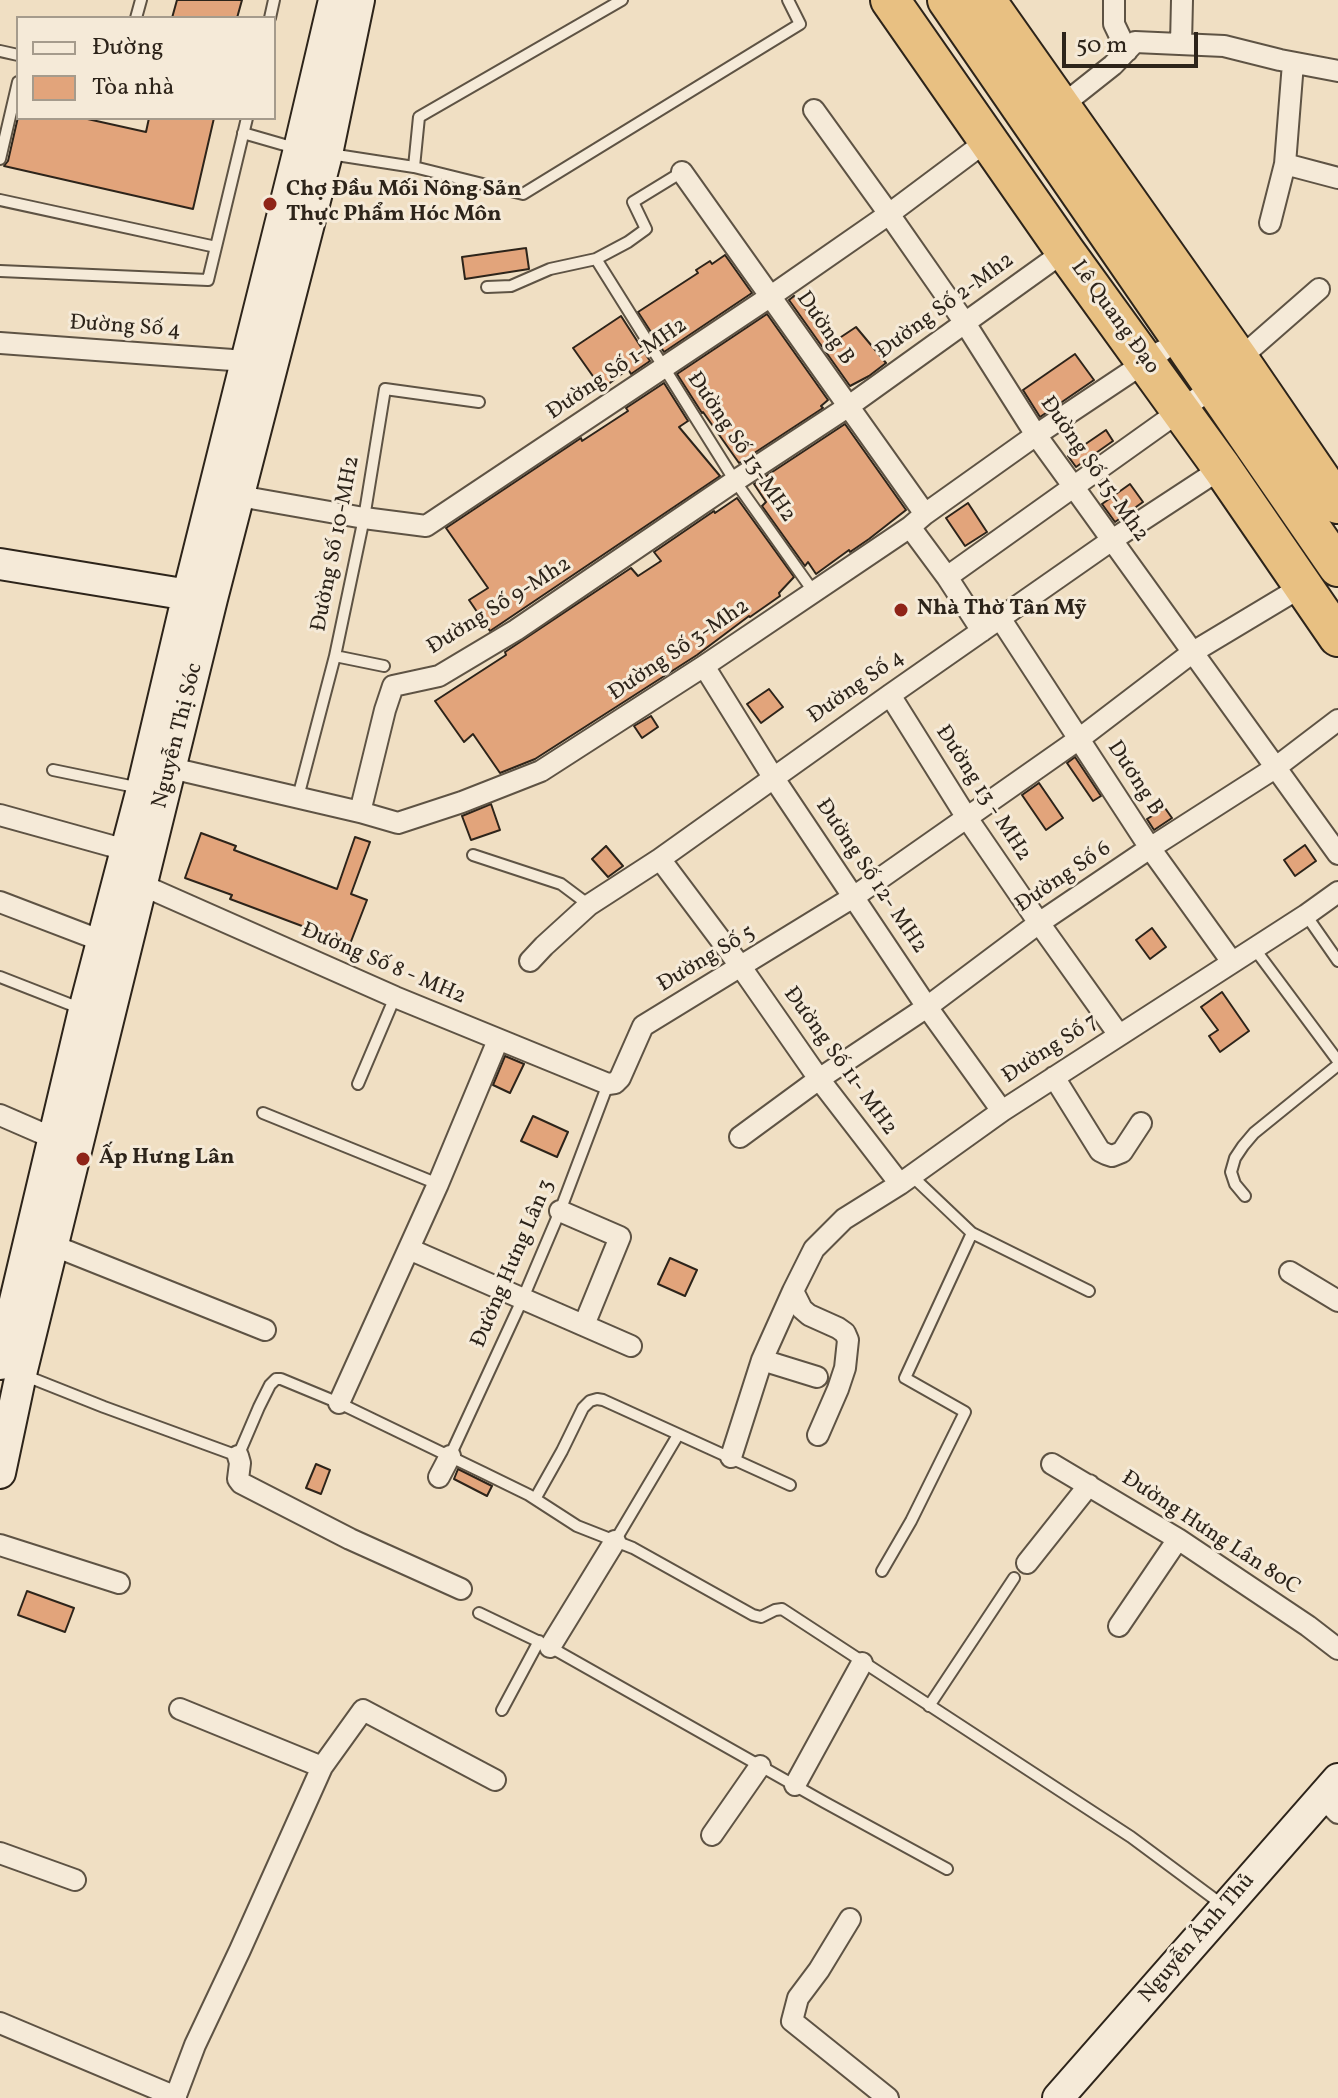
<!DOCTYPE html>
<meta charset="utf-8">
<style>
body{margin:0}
#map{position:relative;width:1338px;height:2098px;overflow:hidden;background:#f0dfc3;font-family:Vollkorn,serif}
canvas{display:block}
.legend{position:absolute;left:16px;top:16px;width:260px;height:104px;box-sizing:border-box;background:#f5ead8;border:2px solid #a59b8c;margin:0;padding:10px 14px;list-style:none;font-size:24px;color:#2d241a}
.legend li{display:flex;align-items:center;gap:16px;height:40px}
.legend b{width:40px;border:2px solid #a59b8c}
.scale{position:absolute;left:1062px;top:32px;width:136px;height:36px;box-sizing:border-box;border:4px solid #2d241a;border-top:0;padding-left:10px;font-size:24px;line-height:28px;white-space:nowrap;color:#2d241a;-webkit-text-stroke:6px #f5ead8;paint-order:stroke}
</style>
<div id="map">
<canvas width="1338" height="2098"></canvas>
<ul class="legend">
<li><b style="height:10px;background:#f5ead8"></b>Đường</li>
<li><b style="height:22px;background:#e2a47b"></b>Tòa nhà</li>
</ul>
<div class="scale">50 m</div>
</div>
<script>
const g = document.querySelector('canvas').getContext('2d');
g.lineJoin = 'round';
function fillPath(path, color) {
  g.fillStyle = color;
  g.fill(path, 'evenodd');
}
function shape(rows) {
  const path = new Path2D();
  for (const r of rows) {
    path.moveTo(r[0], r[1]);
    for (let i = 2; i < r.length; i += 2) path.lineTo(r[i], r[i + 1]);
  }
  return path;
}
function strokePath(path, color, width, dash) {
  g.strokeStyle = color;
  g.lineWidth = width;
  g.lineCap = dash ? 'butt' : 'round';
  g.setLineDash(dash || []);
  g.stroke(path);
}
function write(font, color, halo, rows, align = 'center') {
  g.font = font + ' Vollkorn,serif';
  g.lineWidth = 6;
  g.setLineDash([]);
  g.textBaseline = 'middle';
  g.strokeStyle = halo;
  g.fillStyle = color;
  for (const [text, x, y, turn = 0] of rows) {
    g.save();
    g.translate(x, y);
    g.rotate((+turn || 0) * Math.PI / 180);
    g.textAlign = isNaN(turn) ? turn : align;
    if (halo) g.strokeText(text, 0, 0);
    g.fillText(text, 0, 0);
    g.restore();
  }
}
const building = shape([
 [177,0,242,0,237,18,172,18,177,0],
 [18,117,83,118,146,132,149,118,214,118,193,209,4,166,8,161,18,117],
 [526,248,529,269,465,279,462,257,526,248],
 [725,255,752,293,664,352,638,312,698,273,696,270,710,261,712,264,725,255],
 [794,296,831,338,832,337,835,341,856,327,886,363,869,376,850,386,789,300,794,296],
 [767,314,828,400,821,406,823,408,739,463,703,412,702,413,677,374,767,314],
 [621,316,650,361,631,374,628,369,602,389,573,348,621,316],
 [1075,354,1094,380,1040,417,1023,390,1075,354],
 [664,383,688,421,679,427,720,476,490,631,469,600,488,588,446,528,581,438,582,441,602,428,628,411,626,408,664,383],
 [845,424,906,510,869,539,850,552,849,550,816,574,808,562,805,566,762,506,766,502,754,484,845,424],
 [1106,430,1113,441,1076,467,1068,456,1106,430],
 [1130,484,1143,502,1115,522,1102,504,1130,484],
 [737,498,794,577,779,593,780,596,750,617,749,616,697,655,535,759,500,773,473,734,464,742,435,701,506,655,505,652,631,568,638,576,661,561,654,552,714,511,715,513,737,498],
 [968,503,987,532,965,546,946,518,968,503],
 [769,689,783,707,761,723,747,704,769,689],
 [651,716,658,727,642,738,634,726,651,716],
 [1075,757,1101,796,1093,801,1067,763,1075,757],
 [1039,783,1063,818,1046,830,1022,795,1039,783],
 [491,804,500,830,471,840,462,816,491,804],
 [1165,808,1172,818,1154,830,1147,819,1165,808],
 [201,833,236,846,234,850,337,889,355,837,370,842,351,894,367,900,350,944,230,899,232,895,185,878,201,833],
 [1305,845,1316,861,1295,876,1284,860,1305,845],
 [606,846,623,866,608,877,592,859,606,846],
 [1152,928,1166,947,1150,959,1136,940,1152,928],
 [1222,992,1249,1031,1220,1052,1209,1036,1218,1030,1201,1007,1222,992],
 [505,1056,524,1064,510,1093,493,1085,505,1056],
 [533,1116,568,1132,557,1157,521,1141,533,1116],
 [670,1258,697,1270,685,1296,658,1284,670,1258],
 [316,1464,330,1470,321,1494,306,1488,316,1464],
 [458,1469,492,1486,487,1496,454,1479,458,1469],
 [27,1591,74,1608,65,1632,18,1615,27,1591]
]);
fillPath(building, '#e2a47b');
strokePath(building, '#2d241a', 2);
const lane = shape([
 [136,18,141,0],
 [270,18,274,0],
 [0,51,18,55],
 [243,133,295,148],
 [330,154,414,167,419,117,622,0],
 [0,159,18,82],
 [414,167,523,194,800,24,788,0],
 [0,200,216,247],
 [596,259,628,242,646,229,633,202,682,172],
 [0,271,208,280,247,118],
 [487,287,511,286,550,269,596,259,735,481,813,591],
 [335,656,384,666],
 [53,770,140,788],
 [298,797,335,656,364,518,385,389,479,402],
 [473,855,561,884,589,905],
 [1306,915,1338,961],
 [1254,948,1338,1061],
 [0,977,82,1009],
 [358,1084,395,997],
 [263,1113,438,1184],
 [912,1176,972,1233,1089,1291],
 [1245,1196,1235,1184,1231,1172,1235,1158,1243,1146,1254,1133,1338,1065],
 [26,1376,104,1407,238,1456,259,1407,270,1385,276,1379,281,1379,339,1403,484,1473,529,1495,577,1526,633,1548,753,1615,761,1617,775,1610,782,1609,1131,1837,1224,1906],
 [450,1456,523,1298,560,1211,608,1084],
 [535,1499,562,1451,583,1408,590,1401,597,1399,603,1400,790,1485],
 [615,1541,678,1435],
 [882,1571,911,1521,965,1412,905,1378,972,1233],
 [479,1613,550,1647,824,1802,947,1869],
 [929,1706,1014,1578],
 [502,1710,539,1641]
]);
const street = shape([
 [1114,0,1114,24,1127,51],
 [1181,44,1182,0],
 [1293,63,1285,164,1338,178],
 [1060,107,1113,65,1135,42,1224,46,1280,60,1338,71],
 [814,110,889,214,965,323,1036,435,1073,486,1338,854],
 [682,172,925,514],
 [1270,223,1285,164],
 [0,343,246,361],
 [1239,359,1319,289],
 [239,496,364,518,426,526,771,296,889,214,988,140],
 [910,527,947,577,982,631],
 [947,577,1198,398],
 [1000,618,1150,848,1232,962],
 [704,666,773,777,927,1007,1002,1111],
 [890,695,967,818,1039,923,1119,1035],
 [171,768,360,812,398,823,462,802,541,771,704,666,910,527,925,514,1036,435,1162,351],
 [360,812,385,710,393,686,439,676,516,630,735,481,849,406,1065,251],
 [0,815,126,850],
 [660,859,741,967,819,1079,900,1184],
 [142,885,395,997,608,1084,615,1083,620,1078,643,1026,855,896,1079,739,1193,652,1303,586],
 [0,902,102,941],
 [530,961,544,946,589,905,660,859,890,695,1112,540,1222,468],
 [1054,1077,1100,1151,1106,1154,1112,1156,1122,1152,1141,1123],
 [0,1115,53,1138],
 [740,1137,819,1079,927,1007,1039,923,1150,848,1275,768,1338,720],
 [560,1211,620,1237,584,1325],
 [52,1245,265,1330],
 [409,1249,631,1346],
 [1290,1272,1338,1301],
 [793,1291,802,1309,809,1315,838,1328,845,1333,848,1340,845,1368,838,1389,818,1435],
 [762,1360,817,1377],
 [339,1403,438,1184,498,1040],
 [238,1456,240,1463,238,1479,241,1483,350,1539,461,1589],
 [731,1457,762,1360,793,1291,814,1249,844,1219,900,1184,1002,1111,1306,915,1338,892],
 [1052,1464,1178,1539,1308,1626,1338,1649],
 [439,1477,450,1456],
 [0,1545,119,1583],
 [1027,1563,1089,1485],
 [1119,1626,1178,1539],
 [550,1647,615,1541],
 [180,1709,322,1767,363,1710,495,1780],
 [795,1785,862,1663],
 [1322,1797,1338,1813],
 [712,1835,760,1766],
 [0,1853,75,1880],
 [850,1919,819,1970,798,1998,792,2021,888,2098],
 [0,2023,176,2097],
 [175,2098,195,2045,240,1950,322,1767]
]);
const secondary = shape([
 [0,564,207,598],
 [0,1364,84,1010,142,789,188,594,299,149,334,0],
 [0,1473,21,1374,212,599,327,154,359,0],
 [1058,2098,1338,1779]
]);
const highway = shape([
 [890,0,1065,251,1222,468,1338,637],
 [947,0,1338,567],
 [986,0,1239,359,1338,504]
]);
strokePath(lane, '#5e5344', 14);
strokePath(street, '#5e5344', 24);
strokePath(secondary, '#2d241a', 34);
strokePath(highway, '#2d241a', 42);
strokePath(lane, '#f5ead8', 10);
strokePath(street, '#f5ead8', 20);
strokePath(secondary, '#f5ead8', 30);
strokePath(highway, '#e8c082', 38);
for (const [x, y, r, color] of [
 [270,204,8,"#8f2418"],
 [901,610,8,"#8f2418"],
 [83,1159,8,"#8f2418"]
]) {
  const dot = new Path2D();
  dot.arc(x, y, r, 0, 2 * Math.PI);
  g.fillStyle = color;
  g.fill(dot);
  strokePath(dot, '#f5ead8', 3);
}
write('bold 22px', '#2d241a', '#f5ead8', [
 ["Chợ Đầu Mối Nông Sản",286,191],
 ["Thực Phẩm Hóc Môn",286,216],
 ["Nhà Thờ Tân Mỹ",917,610],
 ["Ấp Hưng Lân",99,1159]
], 'left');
write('22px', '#2d241a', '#f5ead8', [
 ["Đường Số 2-Mh2",946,307,-36],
 ["Lê Quang Đạo",1114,318,54],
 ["Đường Số 4",125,328,4],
 ["Dường B",824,329,55],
 ["Đường Số 1-MH2",618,370,-34],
 ["Đường Số 13-MH2",740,448,56],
 ["Đường Số 15-Mh2",1093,470,55],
 ["Đường Số 10-MH2",337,544,-79],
 ["Đường Số 9-Mh2",500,607,-32],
 ["Đường Số 3-Mh2",680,651,-34],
 ["Đường Số 4",857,688,-35],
 ["Nguyễn Thị Sóc",179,736,-76],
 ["Dương B",1134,779,57],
 ["Đường 13 - MH2",982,794,57],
 ["Đường Số 12- MH2",870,877,56],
 ["Đường Số 6",1064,878,-34],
 ["Đường Số 5",707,960,-31],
 ["Đường Số 8 - MH2",383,965,23],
 ["Đường Số 7",1051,1050,-33],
 ["Đường Số 11- MH2",839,1062,54],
 ["Đường Hưng Lân 3",514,1264,-67],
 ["Đường Hưng Lân 80C",1210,1534,33],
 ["Nguyễn Ảnh Thủ",1198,1939,-49]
]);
</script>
